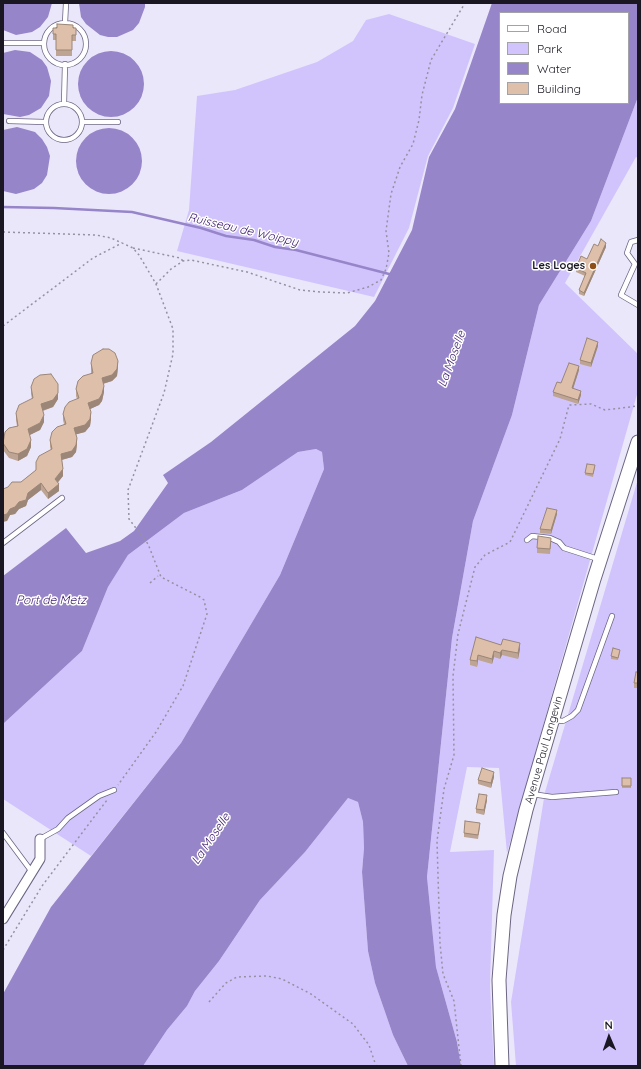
<!DOCTYPE html>
<style>
body{margin:0}
#map{position:relative;width:641px;height:1069px;overflow:hidden;background:#ebe7fb;font-family:Quicksand,sans-serif}
canvas{display:block}
.frame{position:absolute;inset:0;border:4px solid #1a1722;pointer-events:none}
.legend{position:absolute;left:499px;top:12px;width:130px;height:92px;box-sizing:border-box;background:#fff;border:1px solid #a3a2a7;margin:0;padding:5px 7px;list-style:none;font-size:12px;color:#1a1722}
.legend li{display:flex;align-items:center;gap:8px;height:20px}
.legend b{width:20px;border:1px solid #a3a2a7}
.north{position:absolute;left:589px;top:1017px;width:40px;height:40px;-webkit-text-stroke:3px #fff;paint-order:stroke;rotate:358deg;font-size:11px;font-weight:700;line-height:16px;text-align:center;color:#1a1722}
.north::after{content:'';display:block;margin:auto;width:14px;height:18px;background:#1a1722;clip-path:polygon(50% 0,100% 100%,50% 72%,0 100%)}
</style>
<div id="map">
<canvas width="641" height="1069"></canvas>
<div class="frame"></div>
<ul class="legend">
<li><b style="height:5px;background:#fff"></b>Road</li>
<li><b style="height:11px;background:#d1c4fd"></b>Park</li>
<li><b style="height:11px;background:#9785c9"></b>Water</li>
<li><b style="height:11px;background:#ddbfaa"></b>Building</li>
</ul>
<div class="north">N</div>
</div>
<script>
const g = document.querySelector('canvas').getContext('2d');
g.lineJoin = 'round';
function fillPath(path, color) {
  g.fillStyle = color;
  g.fill(path, 'evenodd');
}
function shape(rows) {
  const path = new Path2D();
  for (const r of rows) {
    if (r.length === 3) {
      path.moveTo(r[0] + r[2], r[1]);
      path.arc(r[0], r[1], r[2], 0, 2 * Math.PI);
      continue;
    }
    path.moveTo(r[0], r[1]);
    for (let i = 2; i < r.length; i += 2) path.lineTo(r[i], r[i + 1]);
  }
  return path;
}
function strokePath(path, color, width, dash) {
  g.strokeStyle = color;
  g.lineWidth = width;
  g.lineCap = dash ? 'butt' : 'round';
  g.setLineDash(dash || []);
  g.stroke(path);
}
function write(font, color, halo, rows, align = 'center') {
  g.font = font + ' Quicksand,sans-serif';
  g.lineWidth = 3;
  g.setLineDash([]);
  g.textBaseline = 'middle';
  g.strokeStyle = halo;
  g.fillStyle = color;
  for (const [text, x, y, turn = 0] of rows) {
    g.save();
    g.translate(x, y);
    g.rotate((+turn || 0) * Math.PI / 180);
    g.textAlign = isNaN(turn) ? turn : align;
    if (halo) g.strokeText(text, 0, 0);
    g.fillText(text, 0, 0);
    g.restore();
  }
}
fillPath(shape([
 [389,14,475,44,453,108,428,156,409,228,374,297,177,251,189,210,197,96,235,90,317,62,353,41,366,20],
 [638,97,638,158,636,157,565,283,638,354,638,391,507,853,499,768,467,767,450,852,494,850,490,985,494,1066,461,1066,457,1042,436,967,427,877,452,638,473,521,512,415,539,305,591,221],
 [316,449,322,452,324,469,280,575,181,743,91,856,3,799,3,724,82,651,108,587,128,555,184,513,242,490,298,452],
 [638,479,638,1066,516,1066,511,1002,545,792],
 [348,798,358,802,363,822,364,848,362,872,368,951,375,983,393,1035,408,1066,143,1066,167,1030,187,1006,195,991,219,961,260,900,305,852]
]), '#d1c4fd');
fillPath(shape([
 [3,3,52,3,48,17,40,27,32,32,16,35,3,30],
 [79,3,145,3,145,7,139,23,133,30,117,37,108,37,100,35,86,24,81,17],
 [492,3,638,3,638,97,591,221,539,305,512,415,473,521,452,638,427,877,436,967,457,1042,461,1066,408,1066,393,1035,375,983,368,951,362,872,364,848,363,822,358,802,348,798,305,852,260,900,219,961,195,991,187,1006,167,1030,143,1066,3,1066,3,994,51,907,181,743,280,575,324,469,322,452,316,449,298,452,242,490,184,513,128,555,108,587,82,651,3,724,3,576,66,528,86,553,120,541,134,531,168,483,163,475,211,442,355,326,375,301,412,230,429,157,455,109],
 [500,13,628,13,628,103,500,103],
 [15,50,30,52,42,60,47,67,51,81,49,96,41,108,29,115,20,117,3,114,3,53],
 [111,84,33],
 [17,127,35,132,42,139,47,147,50,156,47,175,42,183,34,189,16,194,3,191,3,130],
 [109,161,33]
]), '#9785c9');
strokePath(shape([
 [3,207,54,208,132,212,201,228,226,236,254,240,275,247,296,250,393,275]
]), '#9785c9', 2.5);
const lane = shape([
 [65,23,66,3],
 [65,44,21],
 [3,43,44,43],
 [64,122,18],
 [64,104,65,64],
 [9,121,45,122],
 [82,122,118,122],
 [638,240,631,242,627,253,635,264,621,295,638,305],
 [527,540,532,536,550,538,559,542,564,548,598,559],
 [3,543,62,498],
 [554,720,563,721,572,716,578,710,612,616],
 [532,794,552,797,616,792],
 [3,833,32,872],
 [40,839,58,829,68,818,99,796,114,790]
]);
const street = shape([
 [3,919,40,859,40,839]
]);
const secondary = shape([
 [502,1066,499,980,504,915,510,876,526,810,594,579,638,442]
]);
strokePath(lane, '#6c6582', 6);
strokePath(street, '#6c6582', 11);
strokePath(secondary, '#6c6582', 15);
strokePath(shape([
 [3,232,96,235,111,238,133,248,139,255,156,284,173,329,173,354,164,393,128,490,129,519,148,544,161,577,200,597,204,600,207,614,183,686,156,732,118,785],
 [133,248,180,258,183,261],
 [156,284,171,269,183,261,191,260,247,272,300,290,321,292,347,293,368,287,381,280,386,269,389,253,386,231,391,194,400,167,413,144,419,120,422,95,431,60,465,3],
 [3,326,93,258,122,243],
 [150,583,158,576],
 [3,950,42,886,107,800],
 [209,1002,226,983,237,977,267,976,282,979,311,994,353,1024,369,1045,376,1066],
 [461,1066,454,1001,443,974,440,943,437,841,444,789,454,755,453,676,458,634,475,567,485,555,510,542,560,439,569,405,591,404,605,410,638,406]
]), '#9591a1', 1.5, [2, 3]);
strokePath(lane, '#fff', 4.5);
strokePath(street, '#fff', 9);
strokePath(secondary, '#fff', 13);
fillPath(shape([
 [53,28,76,28,76,41,72,41,72,56,56,56,56,40,53,40],
 [598,246,606,247,584,296,579,294,579,290,585,276,576,272,576,268,587,259],
 [598,346,591,367,580,364,580,360],
 [91,363,118,367,117,376,112,381,103,384,104,392,102,401,99,405,90,409,91,419,90,426,85,432,76,434,77,444,76,452,72,457,62,460,63,476,58,482,59,491,48,499,41,490,28,500,26,506,19,509,15,514,10,515,7,521,8,487,21,482,36,470,51,450,50,447,50,440,64,424,63,420,63,414,77,399,76,396,76,389,91,373],
 [579,370,573,389,581,395,578,404,553,396,553,392,561,383],
 [31,387,58,399,53,407,43,411,44,422,40,430,29,435,31,447,27,456,18,461,9,458,3,450,3,443,17,426,16,420,16,413,32,399,31,394],
 [595,467,593,477,585,475,585,473],
 [557,514,551,534,540,533,540,529],
 [551,543,550,554,537,553,537,548],
 [476,637,501,645,520,649,518,659,502,655,500,659,494,657,492,664,478,660,477,667,470,665,470,660],
 [620,652,618,660,611,659,611,656],
 [638,672,638,688,634,688,634,683],
 [494,777,491,788,478,784,478,780],
 [622,778,631,778,631,788,622,788],
 [487,800,484,815,476,813,476,809],
 [480,827,478,839,464,837,464,833]
]), '#bea492');
fillPath(shape([
 [606,243,606,247,584,296,584,293],
 [598,342,598,346,591,367,591,363],
 [118,361,118,367,117,376,112,381,102,384,102,378],
 [579,366,579,370,572,392,572,388],
 [104,386,104,392,102,401,99,405,88,410,88,403],
 [581,391,581,395,578,404,578,400],
 [58,393,58,399,53,407,41,411,41,404],
 [91,412,91,419,90,426,85,432,74,435,74,428],
 [44,415,44,422,40,430,28,436,28,429],
 [77,438,77,444,76,452,72,457,61,460,61,454],
 [31,440,31,447,27,456,18,461,18,454],
 [63,469,63,476,55,486,55,479],
 [41,483,41,490,28,500,26,506,19,509,15,514,10,515,7,521,3,522,3,515,28,493],
 [59,484,59,491,48,499,48,493],
 [557,510,557,514,551,534,551,530],
 [520,643,520,649,518,659,518,653],
 [502,650,502,655,500,659,500,653],
 [494,651,494,657,492,664,492,659],
 [478,655,478,660,477,667,477,661],
 [494,772,494,777,491,788,491,783],
 [487,795,487,800,484,815,484,810]
]), '#9b8677');
const building = shape([
 [57,24,73,25,73,28,76,28,76,35,72,35,72,50,56,50,56,34,53,34,53,28,57,28,57,24],
 [601,239,606,243,584,293,579,290,586,273,576,268,581,256,587,259,594,244,598,246,601,239],
 [587,338,598,342,591,363,580,360,587,338],
 [103,349,109,349,115,353,118,361,117,369,112,375,102,378,104,386,102,394,99,399,88,403,91,412,90,419,85,425,74,428,77,438,76,445,72,451,61,454,63,469,55,479,59,484,48,493,41,483,28,493,26,500,19,502,15,507,10,509,7,514,3,515,3,489,8,487,12,482,21,482,36,470,36,462,39,456,52,449,50,440,52,432,57,427,66,424,63,414,65,407,69,402,79,398,76,389,78,381,83,376,93,373,91,363,93,355,103,349],
 [569,363,579,366,572,388,581,391,578,400,553,392,557,382,561,383,569,363],
 [51,374,58,384,58,393,53,400,41,404,44,415,40,423,28,429,31,440,27,449,18,454,9,452,3,443,5,432,9,428,18,426,16,413,19,405,33,398,31,387,34,379,40,375,51,374],
 [587,464,595,465,593,474,585,473,587,464],
 [547,508,557,510,551,530,540,529,547,508],
 [538,536,551,538,550,549,537,548,538,536],
 [476,637,501,645,503,639,520,643,518,653,502,650,500,653,494,651,492,659,478,655,477,661,470,660,476,637],
 [613,648,620,650,618,658,611,656,613,648],
 [636,672,638,672,638,683,634,683,636,672],
 [482,768,494,772,491,783,478,780,482,768],
 [622,778,631,778,631,786,622,786,622,778],
 [479,794,487,795,484,810,476,809,479,794],
 [465,821,480,823,478,835,464,833,465,821]
]);
fillPath(building, '#ddbfaa');
strokePath(building, '#9b8677', 1);
for (const [x, y, r, color] of [
 [593,266,4,"#8f5018"]
]) {
  const dot = new Path2D();
  dot.arc(x, y, r, 0, 2 * Math.PI);
  g.fillStyle = color;
  g.fill(dot);
  strokePath(dot, '#fff', 1.5);
}
write('bold 11px', '#1a1722', '#fff', [
 ["Les Loges",585,266]
], 'right');
write('11px', '#1a1722', '#fff', [
 ["Avenue Paul Langevin",544,750,-74]
]);
write('italic 12px', '#3b1b6c', '#fff', [
 ["Ruisseau de Woippy",243,230,13],
 ["La Moselle",452,359,-70],
 ["Port de Metz",51,600],
 ["La Moselle",211,839,-56]
]);
</script>
